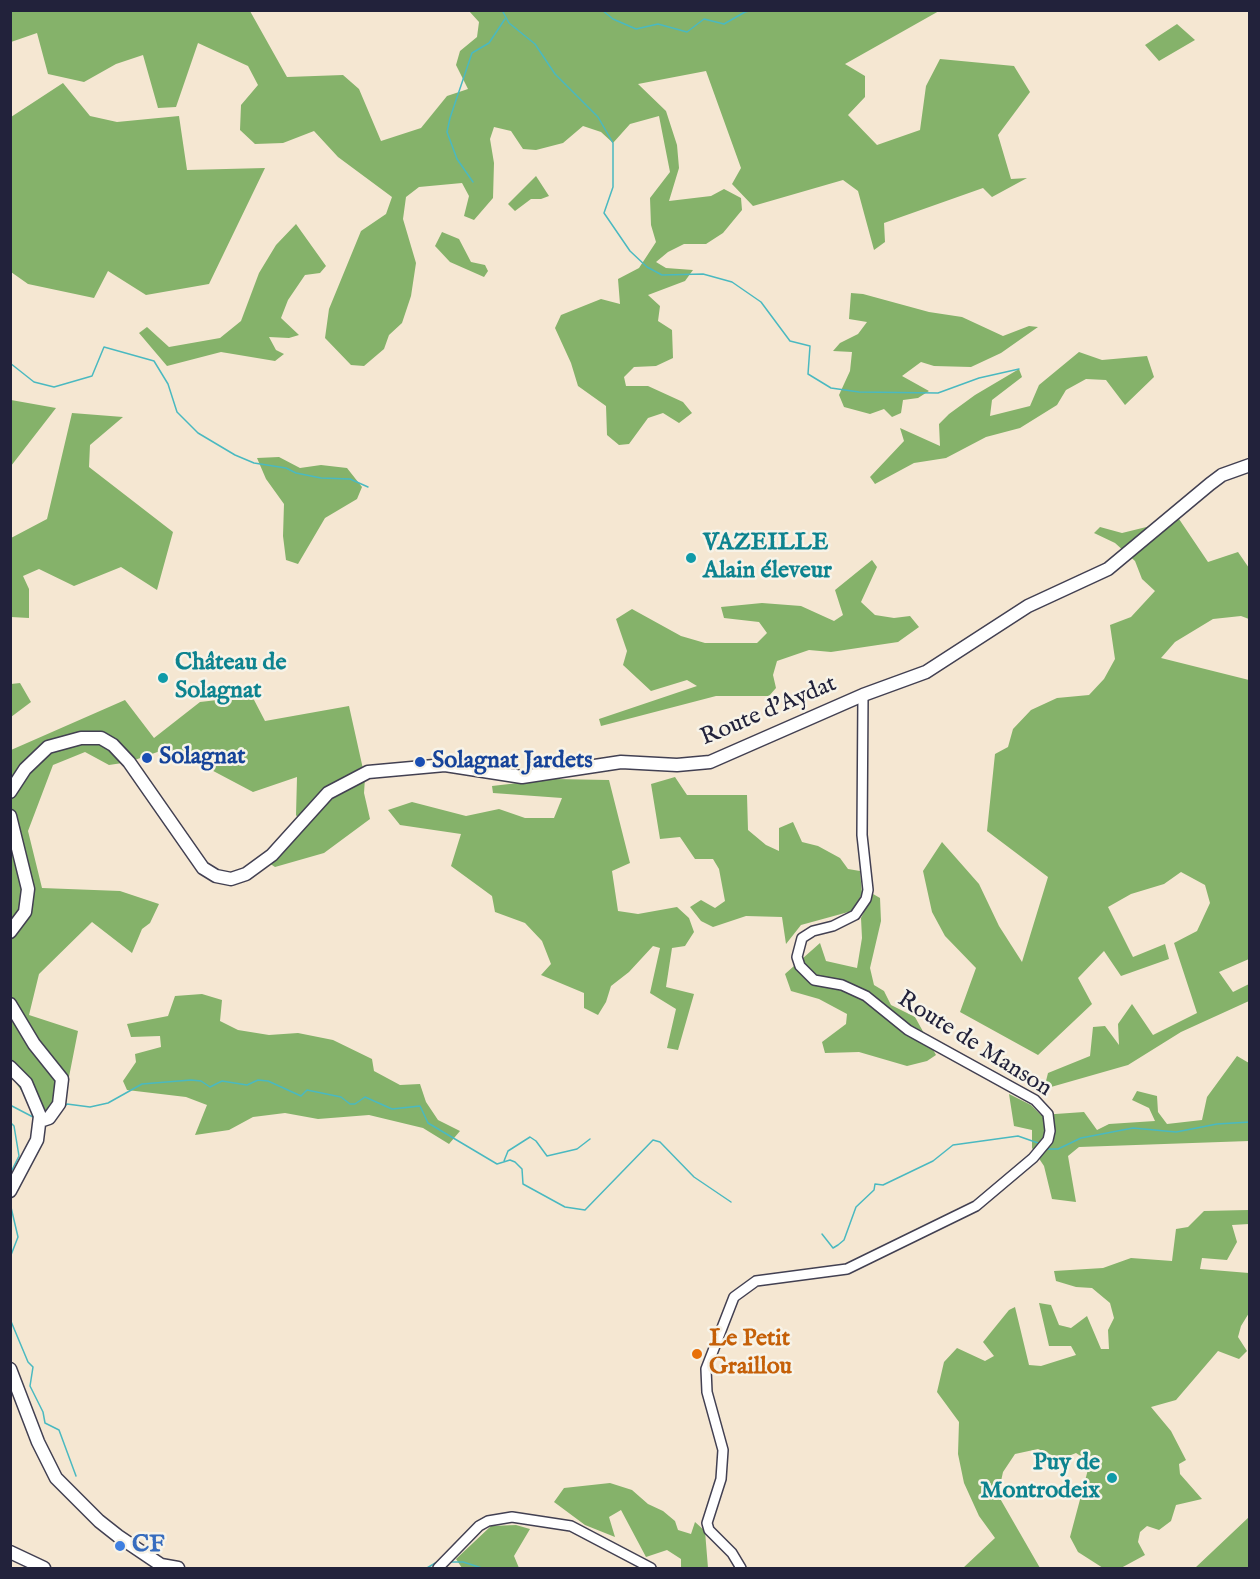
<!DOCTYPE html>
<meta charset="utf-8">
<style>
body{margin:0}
#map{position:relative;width:1260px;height:1579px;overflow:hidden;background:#f5e7d2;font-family:"IM FELL English",serif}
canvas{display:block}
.frame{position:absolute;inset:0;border:12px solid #22223b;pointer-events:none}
</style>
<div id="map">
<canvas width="1260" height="1579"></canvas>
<div class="frame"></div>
</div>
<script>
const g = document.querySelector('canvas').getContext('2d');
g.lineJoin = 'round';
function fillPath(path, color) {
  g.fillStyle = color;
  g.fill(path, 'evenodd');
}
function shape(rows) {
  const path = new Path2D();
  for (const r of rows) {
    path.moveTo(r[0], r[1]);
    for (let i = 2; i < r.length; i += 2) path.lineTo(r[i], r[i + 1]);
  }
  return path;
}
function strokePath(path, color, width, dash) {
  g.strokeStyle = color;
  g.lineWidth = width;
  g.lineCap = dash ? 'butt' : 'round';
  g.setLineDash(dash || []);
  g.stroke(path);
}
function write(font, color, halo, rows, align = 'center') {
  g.font = font + ' "IM FELL English",serif';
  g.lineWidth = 5;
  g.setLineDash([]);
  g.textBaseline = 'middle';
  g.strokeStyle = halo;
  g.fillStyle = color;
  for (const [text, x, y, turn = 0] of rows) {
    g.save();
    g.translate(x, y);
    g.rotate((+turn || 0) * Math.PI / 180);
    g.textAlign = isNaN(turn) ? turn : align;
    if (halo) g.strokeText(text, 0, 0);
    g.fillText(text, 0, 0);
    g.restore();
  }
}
fillPath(shape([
 [10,11,250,11,287,77,343,75,359,89,381,141,421,128,447,96,468,89,456,65,460,51,477,37,479,22,469,11,939,11,845,64,865,76,865,97,848,115,877,145,920,130,926,86,940,59,1014,66,1030,92,998,135,1011,179,1027,178,992,197,983,188,884,223,885,242,874,250,858,191,843,180,753,206,732,184,741,168,706,71,638,84,666,111,677,145,679,168,669,201,711,196,724,189,741,198,742,210,723,233,706,244,684,244,668,252,656,262,666,268,693,270,685,281,648,295,660,306,658,321,672,330,673,358,656,366,634,367,624,377,626,386,648,386,683,402,692,413,679,423,663,413,648,418,629,444,619,445,607,435,606,406,578,386,571,363,555,328,561,315,601,299,620,304,618,279,639,268,656,242,651,225,650,198,670,172,659,116,630,124,613,143,601,132,583,126,563,143,536,150,523,149,511,131,494,127,490,139,494,163,493,198,474,220,464,216,469,196,462,183,419,187,406,197,403,219,416,263,411,296,402,323,389,335,384,349,364,366,351,365,325,338,329,309,361,231,386,214,392,197,338,157,314,131,283,143,255,144,240,130,241,105,258,85,248,66,198,43,176,107,158,108,143,55,116,64,84,82,48,74,37,33,11,42],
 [1177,24,1195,40,1159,61,1145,45],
 [63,83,90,116,117,122,179,116,187,170,265,168,209,284,146,295,108,271,94,298,28,284,11,272,11,117],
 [536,176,549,196,541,199,531,199,515,211,508,204],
 [296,224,326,266,320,273,305,275,288,300,281,318,299,335,289,338,269,337,276,350,284,354,275,361,221,352,167,366,139,333,147,327,169,347,220,338,241,321,259,273,276,245],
 [442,232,459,239,471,262,485,265,488,271,484,277,450,262,435,246],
 [851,293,863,294,929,312,962,317,1003,336,1029,326,1038,327,1001,353,971,367,934,366,921,362,902,376,929,391,918,398,903,400,901,413,892,417,884,409,870,414,844,407,839,395,850,371,852,352,833,351,840,343,858,334,867,322,849,319],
 [1079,352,1102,360,1147,356,1154,377,1125,405,1106,380,1086,379,1066,390,1057,405,1020,428,986,437,946,458,914,463,875,484,870,477,904,441,900,428,940,446,939,424,949,414,975,395,1019,369,1022,377,992,400,990,416,1030,406,1039,385],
 [11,400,56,408,11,466,10,400],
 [72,413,123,417,90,445,89,467,173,532,157,590,121,567,74,586,39,569,23,576,29,589,29,618,11,617,11,538,47,519],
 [279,457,300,468,321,465,347,468,362,487,357,499,325,518,298,564,286,560,283,536,284,504,266,479,257,458],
 [1179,519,1208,562,1238,552,1249,568,1249,619,1241,616,1213,619,1175,642,1161,658,1249,680,1249,959,1219,972,1233,992,1249,984,1249,1001,1181,1032,1128,1065,1044,1089,1048,1073,1090,1056,1093,1027,1105,1026,1119,1045,1118,1024,1132,1004,1153,1035,1197,1013,1174,943,1197,931,1210,903,1205,885,1181,872,1164,884,1131,894,1108,907,1133,957,1165,944,1169,959,1121,976,1104,951,1078,978,1092,1004,1038,1055,960,1012,976,968,945,936,932,912,923,871,942,842,979,884,999,926,1022,962,1048,877,987,831,995,754,1008,747,1013,729,1031,710,1057,698,1089,695,1104,679,1115,659,1110,625,1131,617,1155,591,1142,579,1135,561,1115,543,1094,533,1100,527,1122,533],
 [872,560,877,567,861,602,875,615,894,618,910,616,919,627,898,642,831,652,809,650,777,661,773,675,776,688,769,696,716,696,601,726,599,719,697,686,687,680,651,691,623,665,627,651,616,619,632,609,681,636,705,643,757,643,767,633,759,622,724,618,721,607,762,603,801,606,834,621,843,615,835,590],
 [20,683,31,702,11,717,11,684],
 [252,696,265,721,349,706,365,778,364,793,370,819,324,853,275,867,269,863,303,826,296,815,297,777,253,792,183,755,166,749,129,762,109,765,85,752,53,765,28,831,42,888,120,891,159,904,150,923,142,929,132,953,92,922,39,974,29,1015,78,1031,67,1087,47,1112,36,1111,13,1079,11,1082,11,750,125,700,154,738,200,702],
 [675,777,687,795,747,795,748,830,766,845,779,851,779,828,793,822,802,842,818,846,840,858,848,869,860,871,862,894,852,911,801,925,786,944,782,917,746,916,713,927,701,921,690,907,701,900,715,908,725,901,719,869,713,859,695,859,680,837,660,839,651,784],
 [553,779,609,780,630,863,612,871,618,911,638,914,677,907,689,918,694,932,685,946,672,948,666,987,694,994,678,1050,667,1048,676,1009,650,993,660,948,653,946,629,972,611,986,606,1002,598,1015,584,1008,584,993,541,975,551,964,542,941,525,923,495,912,492,896,451,866,461,834,400,825,388,810,412,802,466,816,499,809,525,818,554,818,562,798,493,793,492,786],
 [873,894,880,898,881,921,870,968,874,985,884,991,891,1005,915,1017,936,1055,927,1061,907,1066,859,1052,825,1053,822,1042,846,1024,847,1014,819,999,791,991,785,974,820,943,826,961,857,968,862,938,861,918],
 [202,994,222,1000,220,1021,238,1030,269,1035,298,1033,333,1040,372,1059,374,1071,400,1085,420,1084,426,1102,438,1120,460,1131,449,1144,423,1128,369,1115,318,1119,285,1113,253,1117,229,1130,195,1135,207,1105,186,1097,127,1090,123,1081,136,1062,135,1054,161,1047,160,1036,131,1037,127,1024,168,1016,175,996],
 [1237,1056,1249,1063,1249,1141,1079,1147,1068,1156,1076,1202,1052,1199,1044,1166,1032,1148,1032,1130,1014,1126,1009,1094,1031,1105,1041,1115,1084,1112,1097,1130,1109,1124,1155,1121,1149,1108,1132,1100,1137,1091,1157,1096,1158,1112,1167,1124,1202,1120,1207,1097],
 [1249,1210,1249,1224,1232,1225,1237,1242,1227,1260,1202,1258,1200,1269,1249,1273,1249,1313,1241,1326,1238,1337,1247,1351,1239,1359,1218,1351,1176,1400,1151,1407,1171,1431,1186,1460,1179,1464,1180,1474,1202,1499,1176,1505,1171,1521,1159,1530,1147,1526,1140,1532,1138,1542,1145,1555,1121,1568,1103,1568,1078,1552,1070,1537,1090,1462,1076,1453,1061,1459,1038,1449,1015,1454,1003,1472,998,1495,1040,1568,963,1568,995,1538,979,1516,964,1483,958,1454,959,1422,937,1392,944,1362,957,1348,985,1361,994,1356,983,1342,1009,1310,1015,1307,1029,1365,1041,1366,1076,1355,1071,1346,1049,1346,1039,1303,1051,1305,1059,1325,1071,1328,1087,1316,1101,1349,1109,1349,1108,1330,1114,1318,1110,1303,1092,1288,1076,1287,1056,1281,1054,1271,1103,1268,1131,1258,1172,1261,1176,1229,1188,1227,1204,1211],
 [610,1483,632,1490,648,1504,663,1511,675,1521,678,1530,691,1534,695,1522,705,1531,708,1568,681,1568,681,1559,667,1550,646,1557,621,1510,609,1517,615,1537,585,1525,554,1502,564,1488],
 [1249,1517,1249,1568,1195,1568],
 [516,1525,530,1529,514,1556,519,1568,462,1568,456,1559,491,1526]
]), '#85b26a');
strokePath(shape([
 [502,10,509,23,535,44,555,74,598,117,613,143,613,187,604,213,630,251,647,267,662,275,703,274,732,282,761,302,790,341,810,346,808,374,831,388,859,392,938,393,979,378,1019,369],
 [602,10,613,19,636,29,658,24,687,32,704,19,724,24,745,12,753,10],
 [473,182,457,159,447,132,450,118,472,53,489,43,505,19],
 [10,363,34,382,54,387,92,376,104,347,154,361,168,384,177,412,198,433,235,455,254,463,286,468,296,473,321,478,350,479,368,487],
 [10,1105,33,1117],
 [64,1107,67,1104,90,1107,108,1103,142,1084,191,1080,201,1081,210,1087,222,1081,247,1085,258,1080,268,1081,301,1096,307,1090,341,1097,350,1104,355,1104,365,1097,392,1109,420,1106,428,1123,497,1164,510,1160,515,1162,522,1169,523,1184,565,1207,585,1210,653,1140,660,1142,694,1177,731,1202],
 [10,1122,14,1126,19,1156,10,1174],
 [1048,1149,1058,1149,1081,1138,1133,1128,1176,1132,1217,1124,1250,1122],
 [504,1161,508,1151,530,1137,536,1141,547,1156,577,1149,590,1139],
 [10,1203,18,1237,11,1255,10,1291],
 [822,1234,833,1248,838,1245,844,1240,856,1207,874,1190,875,1184,883,1185,933,1161,953,1145,1018,1136,1038,1143],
 [10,1319,28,1362,33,1367,30,1386,43,1412,45,1423,59,1430,76,1476],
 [451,1562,463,1562,482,1568],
 [427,1568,437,1562]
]), '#4ab9c0', 1.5);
const minor = shape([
 [438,1568,479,1526,488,1521,512,1517,571,1526,651,1568],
 [741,1568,732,1553,709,1530,707,1523,721,1479,723,1450,707,1392,706,1369,734,1297,756,1281,847,1269,976,1206,1033,1158,1048,1140,1050,1131,1048,1114,1035,1100,908,1030,866,996,842,985,814,980,800,966,797,957,802,938,813,931,833,926,855,915,866,899,868,890,862,835,863,695]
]);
const major = shape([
 [10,792,25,769,48,747,81,738,101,738,113,745,129,762,203,868,216,876,231,879,246,874,272,855,328,793,368,772,445,765,522,777,621,762,677,765,710,762,863,695,926,672,1028,606,1108,569,1210,484,1222,475,1250,465],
 [10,816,28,889,25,912,10,932],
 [10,1004,34,1044,62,1079,59,1104,49,1118,40,1121],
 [10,1067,26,1083,40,1116,37,1140,10,1191],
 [10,1369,38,1442,56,1478,99,1521,118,1536,161,1565,178,1568],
 [10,1552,44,1568]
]);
strokePath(minor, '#424052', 12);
strokePath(major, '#424052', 15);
strokePath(minor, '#fff', 9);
strokePath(major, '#fff', 12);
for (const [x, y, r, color] of [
 [691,558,6,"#0f9aa8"],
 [163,678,6,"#0f9aa8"],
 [147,758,6,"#1a4fb4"],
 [420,762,6,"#1a4fb4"],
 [697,1354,6,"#e8710a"],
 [1112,1478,6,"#0f9aa8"],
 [120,1546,6,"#3f7fe0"]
]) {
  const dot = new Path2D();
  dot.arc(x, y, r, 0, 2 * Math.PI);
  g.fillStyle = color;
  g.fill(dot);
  strokePath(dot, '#f7f3e8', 2);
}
write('bold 24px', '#0d838f', '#f7f3e8', [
 ["VAZEILLE",703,544],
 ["Alain éleveur",703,572],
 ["Château de",175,664],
 ["Solagnat",175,692],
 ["Puy de",1100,1464,"right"],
 ["Montrodeix",1100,1492,"right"]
], 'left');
write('24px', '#22223b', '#f7f3e8', [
 ["Route d'Aydat",769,712,-23],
 ["Route de Manson",974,1045,32]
]);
write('bold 24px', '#164399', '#f7f3e8', [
 ["Solagnat",159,758],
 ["Solagnat Jardets",432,762]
], 'left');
write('bold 24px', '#c56008', '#f7f3e8', [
 ["Le Petit",709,1340],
 ["Graillou",709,1368]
], 'left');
write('bold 24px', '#366cbe', '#f7f3e8', [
 ["CF",132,1546]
], 'left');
</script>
